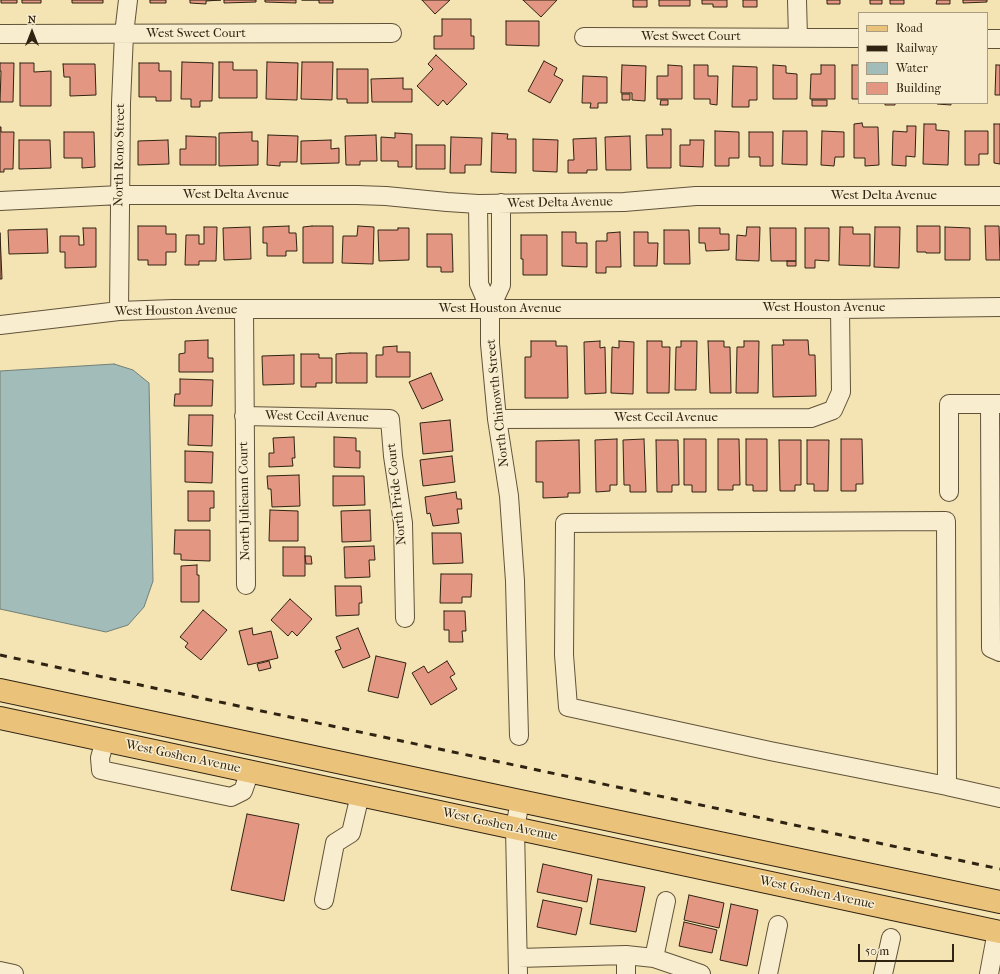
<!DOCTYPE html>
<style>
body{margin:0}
#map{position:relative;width:1000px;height:974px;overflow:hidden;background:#f4e4b4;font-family:"IM FELL French Canon",serif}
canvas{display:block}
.legend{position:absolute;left:858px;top:12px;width:130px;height:92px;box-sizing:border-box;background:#f8edce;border:1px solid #a89c83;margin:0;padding:5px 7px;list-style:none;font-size:12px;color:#302312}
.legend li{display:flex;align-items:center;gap:8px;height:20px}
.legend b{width:20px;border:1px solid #a89c83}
.north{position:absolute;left:12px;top:12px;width:40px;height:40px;-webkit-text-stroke:3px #f8edce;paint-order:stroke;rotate:0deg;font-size:11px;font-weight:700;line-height:16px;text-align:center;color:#302312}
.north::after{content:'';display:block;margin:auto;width:14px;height:18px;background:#302312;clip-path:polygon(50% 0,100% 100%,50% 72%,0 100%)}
.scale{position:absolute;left:858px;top:944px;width:96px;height:18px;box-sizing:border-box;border:2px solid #302312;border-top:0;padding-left:5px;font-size:12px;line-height:14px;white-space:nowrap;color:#302312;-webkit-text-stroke:3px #f8edce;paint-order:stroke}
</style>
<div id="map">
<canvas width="1000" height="974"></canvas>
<ul class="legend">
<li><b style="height:5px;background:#eac27a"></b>Road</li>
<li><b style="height:5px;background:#302312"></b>Railway</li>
<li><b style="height:11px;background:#a1bcb9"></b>Water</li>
<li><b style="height:11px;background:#e39782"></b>Building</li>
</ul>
<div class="north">N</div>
<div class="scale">50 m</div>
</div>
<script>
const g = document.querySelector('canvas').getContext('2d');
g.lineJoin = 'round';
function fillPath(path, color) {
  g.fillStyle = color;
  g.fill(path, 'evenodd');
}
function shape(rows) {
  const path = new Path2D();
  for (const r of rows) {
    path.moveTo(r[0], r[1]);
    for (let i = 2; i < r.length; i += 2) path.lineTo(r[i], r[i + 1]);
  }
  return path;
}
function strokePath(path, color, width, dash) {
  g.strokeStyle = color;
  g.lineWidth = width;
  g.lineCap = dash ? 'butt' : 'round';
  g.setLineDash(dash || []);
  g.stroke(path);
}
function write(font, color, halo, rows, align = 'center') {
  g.font = font + ' "IM FELL French Canon",serif';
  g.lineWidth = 3;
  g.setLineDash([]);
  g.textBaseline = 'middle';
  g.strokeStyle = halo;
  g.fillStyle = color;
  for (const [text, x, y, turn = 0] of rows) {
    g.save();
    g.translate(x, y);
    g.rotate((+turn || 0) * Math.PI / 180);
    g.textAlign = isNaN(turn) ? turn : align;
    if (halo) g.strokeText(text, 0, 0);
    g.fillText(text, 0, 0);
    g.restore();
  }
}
const water = shape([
 [114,364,133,370,149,383,153,581,144,607,128,625,106,632,0,609,0,371,114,364]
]);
fillPath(water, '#a1bcb9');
strokePath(water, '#747f76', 1);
const building = shape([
 [1,0,17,0,17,3,1,3,1,0],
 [22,0,41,0,41,3,22,3,22,0],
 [72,0,103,0,103,3,72,3,72,0],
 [150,0,166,0,166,3,150,3,150,0],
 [190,0,221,0,206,1,206,4,190,3,190,0],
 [224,0,256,0,256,2,224,3,224,0],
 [265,0,296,0,296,3,265,2,265,0],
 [302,0,333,0,333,3,319,3,319,0,302,0],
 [422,0,450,0,435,14,422,0],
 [523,0,557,0,541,17,523,0],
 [633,0,647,0,647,7,633,7,633,0],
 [659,0,690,0,690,6,659,6,659,0],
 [702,0,727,0,727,7,713,7,713,4,702,4,702,0],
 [743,0,757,0,757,7,743,7,743,0],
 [827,0,840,0,840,4,827,4,827,0],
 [870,0,882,0,882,4,870,4,870,0],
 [890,0,904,0,904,4,890,4,890,0],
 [937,0,950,0,950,4,936,4,937,0],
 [963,0,987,0,987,2,963,3,963,0],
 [442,19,471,19,471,36,474,36,474,49,434,49,434,36,442,36,442,19],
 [506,21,539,21,539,46,506,45,506,21],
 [436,55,467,84,447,105,443,100,438,106,417,86,433,69,428,64,436,55],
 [544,61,557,68,554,75,563,80,550,103,528,91,544,61],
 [182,62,213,63,212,101,200,101,200,107,191,107,191,99,181,99,182,62],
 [219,62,233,62,233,70,257,70,257,98,219,98,219,62],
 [267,62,298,63,297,100,266,99,267,62],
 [302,62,333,62,332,100,301,99,302,62],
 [0,63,14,63,13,102,0,102,1,71,0,71,0,63],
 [20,63,34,63,34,72,51,71,51,106,20,106,20,63],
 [139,63,159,63,159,71,171,71,171,101,156,101,156,97,139,97,139,63],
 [63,64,95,64,96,95,70,96,70,77,64,77,63,64],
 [622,65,646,66,645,101,632,100,632,93,621,93,622,65],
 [668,65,682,66,682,99,657,99,657,76,668,76,668,65],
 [694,65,708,65,708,76,718,76,717,105,710,104,710,99,694,99,694,65],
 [773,65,786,66,786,73,797,74,797,99,773,99,773,65],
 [821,65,835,65,835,99,810,99,811,74,821,74,821,65],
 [852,65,859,65,859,99,852,99,852,65],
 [996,65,1000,65,1000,95,995,95,996,65],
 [733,66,757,67,757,100,749,100,749,107,732,107,733,66],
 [337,69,368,69,368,103,347,103,347,99,337,99,337,69],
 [583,76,607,77,607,103,598,103,598,108,590,108,591,103,582,103,583,76],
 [403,78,403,89,412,89,412,102,372,102,371,79,403,78],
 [622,94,630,94,630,100,622,100,622,94],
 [661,100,668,100,668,105,660,105,661,100],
 [812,100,827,100,827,106,812,106,812,100],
 [885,103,895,103,895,105,885,105,885,103],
 [937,103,951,103,951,105,937,104,937,103],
 [862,123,863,127,878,127,879,165,865,166,865,158,854,158,854,124,862,123],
 [924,124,936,124,936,130,949,131,948,165,923,164,924,124],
 [994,124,1000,124,1000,164,994,163,994,124],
 [907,126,916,126,915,157,906,156,906,166,892,165,893,131,907,132,907,126],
 [0,127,1,127,1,132,14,132,13,169,4,169,4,172,0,172,0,127],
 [662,129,671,129,671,168,647,168,646,135,663,135,662,129],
 [715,131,739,132,739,158,729,158,729,166,715,166,715,131],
 [783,131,807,131,807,165,782,164,783,131],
 [822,131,844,132,844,157,835,157,834,166,821,165,822,131],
 [965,131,988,131,988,154,979,154,979,165,965,165,965,131],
 [64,132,94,132,95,167,82,168,82,158,64,158,64,132],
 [252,132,252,141,258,141,258,165,219,166,219,133,252,132],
 [749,132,773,132,773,166,760,166,760,157,749,157,749,132],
 [395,133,412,134,412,167,398,167,398,161,381,161,381,137,395,138,395,133],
 [492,133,508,134,507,139,516,139,516,173,491,172,492,133],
 [268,135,298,136,297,162,280,162,280,166,267,165,268,135],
 [376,135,377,161,360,161,360,165,346,165,345,136,376,135],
 [186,136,216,137,216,165,180,165,180,149,186,149,186,136],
 [630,136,631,170,606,170,605,137,630,136],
 [451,137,482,138,481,165,465,165,465,173,450,173,451,137],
 [596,138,597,170,587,170,587,173,568,173,568,160,574,160,573,139,596,138],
 [533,139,558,140,557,172,533,171,533,139],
 [19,140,50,140,51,168,19,169,19,140],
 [168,140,169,164,138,165,138,141,168,140],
 [331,140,331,149,339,148,339,163,301,164,301,141,331,140],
 [690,140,704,140,703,167,680,166,680,145,690,145,690,140],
 [416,145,445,145,445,169,416,169,416,145],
 [138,226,166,226,166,234,176,234,176,252,166,252,166,265,148,265,148,260,138,260,138,226],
 [289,226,289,233,296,233,297,251,286,251,286,256,267,256,267,243,263,243,263,227,289,226],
 [312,226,333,226,333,263,303,263,303,227,312,226],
 [358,226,374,227,373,264,342,263,343,236,357,236,358,226],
 [917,226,940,226,940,253,926,253,926,252,917,252,917,226],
 [985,226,999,226,1000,260,986,260,985,226],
 [204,227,217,227,216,261,199,261,199,265,185,265,186,235,199,235,199,244,204,244,204,227],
 [250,227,251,259,224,260,223,228,250,227],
 [747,227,760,227,759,261,736,260,737,235,746,236,747,227],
 [840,227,853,227,853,234,870,234,870,266,839,265,840,227],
 [875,227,900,227,899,268,874,267,875,227],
 [945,227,970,228,970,260,945,260,945,227],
 [83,228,96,228,96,267,65,268,65,252,60,252,60,236,79,236,79,245,84,245,83,228],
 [398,228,409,228,409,260,379,261,378,230,398,230,398,228],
 [699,228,720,228,720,234,729,234,729,250,706,251,705,243,699,243,699,228],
 [770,228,796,228,796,261,771,261,770,228],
 [805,228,829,228,829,261,815,260,815,268,805,268,805,228],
 [47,229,48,253,9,254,8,230,47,229],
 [664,230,689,230,690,264,664,264,664,230],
 [562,232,576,232,576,243,587,243,587,267,562,266,562,232],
 [620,232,621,267,606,267,606,273,596,273,596,241,607,241,607,233,620,232],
 [634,232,648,232,648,243,658,243,657,266,634,266,634,232],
 [0,233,2,279,0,279,0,233],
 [427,234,452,234,453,272,441,272,441,267,427,267,427,234],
 [521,235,547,235,547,275,523,275,523,259,521,259,521,235],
 [787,261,796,261,796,266,787,266,787,261],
 [208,340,208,358,213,358,213,372,179,372,179,354,185,353,185,341,208,340],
 [783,340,808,340,809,355,815,355,816,396,773,397,772,345,784,345,783,340],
 [531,341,556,341,556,346,567,346,568,398,525,398,525,357,531,357,531,341],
 [600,341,600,348,605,347,606,393,585,394,584,342,600,341],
 [619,341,634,342,633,394,611,393,612,347,619,348,619,341],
 [647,341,662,341,662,347,670,347,669,393,647,393,647,341],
 [681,341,697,341,696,390,675,390,676,347,681,347,681,341],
 [708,341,724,341,724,347,730,347,731,393,710,393,708,341],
 [744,341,759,341,758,393,736,393,737,347,744,347,744,341],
 [397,346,397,352,410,352,410,377,376,377,376,355,383,355,383,347,397,346],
 [350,353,367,353,367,383,336,383,336,354,350,353],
 [301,354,319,354,319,358,332,358,332,383,316,383,316,387,301,387,301,354],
 [294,355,294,384,263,385,262,356,294,355],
 [431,373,443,400,422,409,409,382,431,373],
 [180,379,213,380,212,406,174,406,175,394,180,394,180,379],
 [189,415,213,415,212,446,188,445,189,415],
 [450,420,453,451,423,454,420,423,450,420],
 [294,437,295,458,292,458,293,466,269,467,269,453,274,453,273,438,294,437],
 [334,437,356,438,356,451,360,451,360,468,334,467,334,437],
 [617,439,617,485,610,485,610,491,596,492,595,440,617,439],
 [644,439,646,492,630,492,630,485,624,485,623,440,644,439],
 [684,439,706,439,706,492,692,492,692,485,684,485,684,439],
 [718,439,739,439,740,485,733,485,733,490,718,490,718,439],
 [746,439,767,439,767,491,753,491,753,485,746,485,746,439],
 [841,439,862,439,863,484,856,484,856,491,841,491,841,439],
 [579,440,580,493,568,493,568,497,543,498,543,482,536,482,536,441,579,440],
 [656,440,678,440,679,485,672,485,672,492,657,492,656,440],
 [779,440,801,440,801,485,795,485,795,491,780,491,779,440],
 [807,440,829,440,828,491,814,491,814,484,807,484,807,440],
 [185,451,213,452,212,483,185,482,185,451],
 [452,456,455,482,423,486,420,460,452,456],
 [299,475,300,506,272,507,271,489,268,489,267,476,299,475],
 [333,476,364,476,365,505,333,506,333,476],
 [188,491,214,491,214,508,210,508,210,521,188,521,188,491],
 [456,492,457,499,461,499,462,509,457,509,459,523,433,526,430,513,427,514,425,497,456,492],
 [270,510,298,511,298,541,269,541,270,510],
 [370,510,371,541,342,542,341,511,370,510],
 [175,530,210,530,210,561,181,560,181,554,174,554,175,530],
 [432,533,461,533,463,563,433,564,432,533],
 [374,546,375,560,369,560,370,577,345,578,344,547,374,546],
 [283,547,305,547,305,576,283,576,283,547],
 [305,556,311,556,312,564,306,564,305,556],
 [197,565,197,575,199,575,199,602,181,602,181,566,197,565],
 [441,574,472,574,471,597,462,597,462,603,440,603,441,574],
 [335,586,361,586,362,603,359,603,359,615,336,616,335,586],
 [290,599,312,619,297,636,292,631,288,636,271,620,290,599],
 [203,610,227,630,201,660,185,647,188,643,180,637,203,610],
 [444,611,465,611,466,631,462,631,463,642,449,642,449,630,444,630,444,611],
 [252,628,253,635,271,631,278,658,248,665,239,631,252,628],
 [358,628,370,657,343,668,335,651,341,649,336,637,358,628],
 [376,656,406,663,398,698,368,691,376,656],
 [269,661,271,668,259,671,257,664,269,661],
 [447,661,455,674,450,677,457,689,431,705,412,673,424,666,428,673,447,661],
 [247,814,299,824,284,901,231,890,247,814],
 [543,864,592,875,587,902,537,892,543,864],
 [598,879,645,887,636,932,590,924,598,879],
 [689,895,724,903,719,928,684,920,689,895],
 [543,900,582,908,576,935,537,927,543,900],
 [731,904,758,910,747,966,720,960,731,904],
 [684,922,717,930,712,953,679,946,684,922]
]);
fillPath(building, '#e39782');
strokePath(building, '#302312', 1);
const minor = shape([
 [797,0,798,37],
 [0,34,392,33],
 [584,37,859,38],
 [987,39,1000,39],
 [0,201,120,195,357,195,386,196,447,202,478,204,624,202,696,196,1000,196],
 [501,203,501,285,490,309,490,344,497,419,509,496,515,581,519,736],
 [478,204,479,284,490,309],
 [244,309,246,585],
 [119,311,121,103,124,34,128,0],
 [0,325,119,311,173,309,840,309,1000,307],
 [1000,404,990,404,991,648,1000,652],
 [244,416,390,419,393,456,403,523,405,618],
 [497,419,811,418,833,410,841,392,840,309],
 [949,492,949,404,990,404],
 [105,740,100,758,101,770,231,797,243,791,250,771],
 [947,786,946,521,565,523,564,655,568,707,770,751,947,786,951,787,1000,798],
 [324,900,335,843,351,833,360,795],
 [626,955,626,974],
 [518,958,626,955,654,958,701,974],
 [654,958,666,901],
 [0,971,14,974],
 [518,974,515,828,520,801],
 [768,974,778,925],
 [883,974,891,938],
 [989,974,997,931]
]);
const major = shape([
 [0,690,520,801,1000,902],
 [0,718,1000,932]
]);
strokePath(minor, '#61533a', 20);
strokePath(major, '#302312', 24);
strokePath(minor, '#f8edce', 18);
strokePath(major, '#eac27a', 22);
strokePath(shape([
 [0,655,1000,869]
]), '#302312', 3, [7, 7]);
write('13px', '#302312', '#f8edce', [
 ["West Sweet Court",196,34],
 ["West Sweet Court",691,37],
 ["North Rono Street",120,155,-89],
 ["West Delta Avenue",236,195],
 ["West Delta Avenue",884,196],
 ["West Delta Avenue",560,203,-1],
 ["West Houston Avenue",824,308],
 ["West Houston Avenue",500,309],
 ["West Houston Avenue",176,311,-1],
 ["North Chinowth Street",498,403,-96],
 ["West Cecil Avenue",317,417,1],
 ["West Cecil Avenue",666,418],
 ["North Pride Court",397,494,-96],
 ["North Julieann Court",245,501,-91],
 ["West Goshen Avenue",183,757,12],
 ["West Goshen Avenue",500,825,12],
 ["West Goshen Avenue",817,893,12]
]);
</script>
